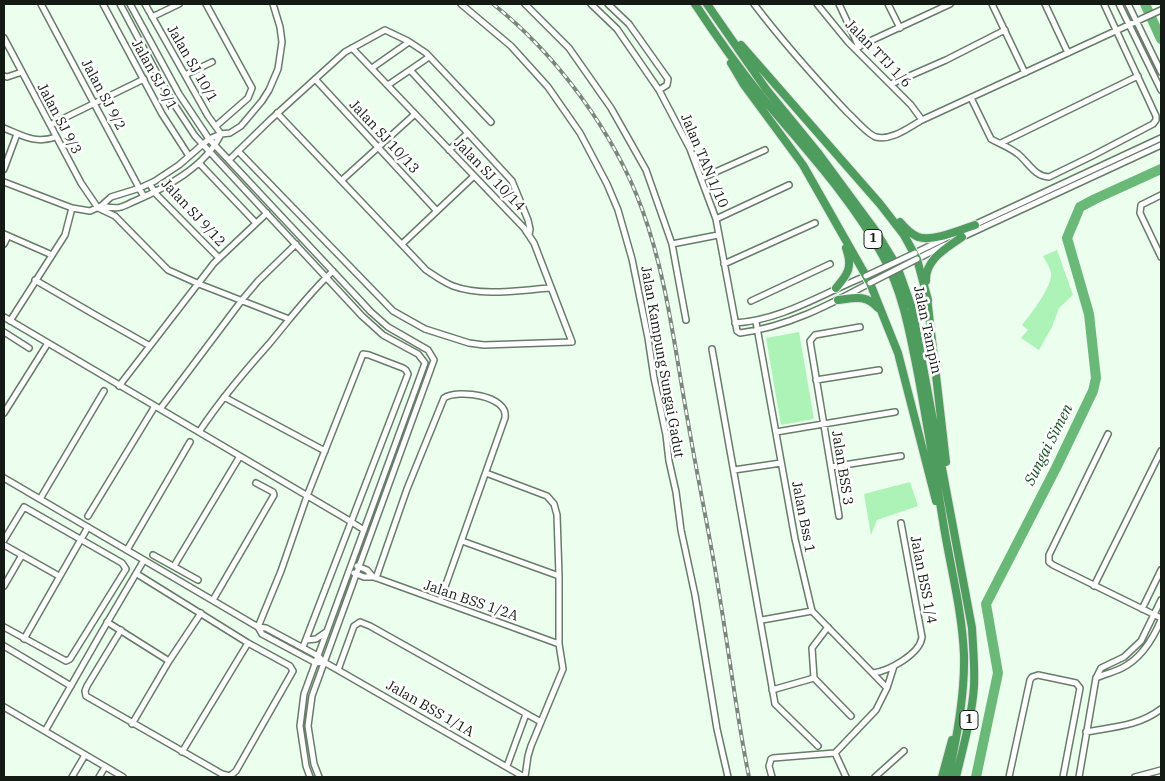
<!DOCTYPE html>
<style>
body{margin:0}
#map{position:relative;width:1165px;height:781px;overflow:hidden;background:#ecfeee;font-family:"IBM Plex Serif",serif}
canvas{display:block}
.frame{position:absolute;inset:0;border:5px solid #131b14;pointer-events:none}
</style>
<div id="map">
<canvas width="1165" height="781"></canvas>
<div class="frame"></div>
</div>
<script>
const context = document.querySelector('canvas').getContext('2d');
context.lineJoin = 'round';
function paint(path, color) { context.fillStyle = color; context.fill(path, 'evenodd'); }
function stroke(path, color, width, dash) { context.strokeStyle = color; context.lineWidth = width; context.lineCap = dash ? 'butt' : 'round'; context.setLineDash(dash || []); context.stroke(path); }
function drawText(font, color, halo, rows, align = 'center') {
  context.font = font + ' "IBM Plex Serif",serif'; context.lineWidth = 5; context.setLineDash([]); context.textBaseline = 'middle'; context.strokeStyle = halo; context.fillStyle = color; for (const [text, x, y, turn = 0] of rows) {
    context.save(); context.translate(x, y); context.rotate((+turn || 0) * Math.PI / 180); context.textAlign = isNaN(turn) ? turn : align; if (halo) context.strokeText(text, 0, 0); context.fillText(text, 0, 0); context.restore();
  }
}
paint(new Path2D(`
 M1057 250 1073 295 1059 308 1052 327 1039 350 1021 338 1028 330 1022 325C1030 315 1052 287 1051 274 1051 268 1045 261 1043 256Z
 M799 332 814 419 781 425 766 338Z
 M910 482 918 506 877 520 871 535 864 494Z`), '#adf3b7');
stroke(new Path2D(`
 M1145 4 1161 39
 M976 777 998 673 986 604 1056 468 1093 391 1096 378 1089 314 1067 238 1080 207 1095 199 1161 169`), '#6ab978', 10);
const minor = new Path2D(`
 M41 4 144 197
 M103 4 162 114 189 156
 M120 4 170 98 195 136 362 316 383 335 418 354 425 363 304 694 300 726 306 766 310 777
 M130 4 179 94 209 139 371 312 388 327 428 350 434 360 312 696 308 726 314 764 319 777
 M145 4 208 116 221 134
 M206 4 252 88 248 98 216 126
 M461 4 511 46 548 87 580 133 607 184 618 210 632 259 648 338 654 378 666 435 669 461 676 492 681 530 695 595 717 729 728 777
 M525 4 569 48 611 108 646 170 672 244 686 320
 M591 4 617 29 659 90 690 149 716 219 737 331 740 333C787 327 829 305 870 283
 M608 4 629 24 668 79 667 85 659 90
 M754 4C783 42 814 77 847 112 854 118 868 135 876 137 892 141 909 127 922 120L1161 10
 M817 4 848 42 911 105 922 120
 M839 4 859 47
 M888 4 900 28
 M992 4 1025 73
 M1045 4 1068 53
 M1119 4 1161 90
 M1128 4 1161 72
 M152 17 179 4
 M4 38 81 183 98 208 115 216 168 270 199 284 289 319
 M855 48 950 4
 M372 68 409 42
 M410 70 512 181 528 220 530 229 529 235
 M185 75 212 62
 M4 76 7 77 22 72
 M315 79 436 210
 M891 84 946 60 1005 30
 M388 85 429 57
 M971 98 991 139C1000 144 1009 147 1018 154 1029 163 1034 176 1049 177L1092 156 1153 124 1156 120V116L1104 4
 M277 113 426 270C435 276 443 282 453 286 483 297 520 290 551 288
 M50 125 144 79
 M4 128C23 136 35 144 56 137
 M1001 143 1138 76
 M449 150 468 133
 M238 151 393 311 425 329 469 343 484 345 572 342 534 243 524 228 352 48
 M229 160 270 120 345 52 385 30 408 41 426 53 491 122
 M199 163 256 223
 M4 169 17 134
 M702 178 765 150
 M342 180 415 114
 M4 182 72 208 90 211 101 206 111 197 140 188 155 181 179 165 209 139 221 134 230 133 241 126 262 101 269 90 278 69 282 42 280 27 273 4
 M150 184 155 193 219 258
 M1161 195 1141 205 1140 213 1161 257
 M101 206C107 207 115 209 121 207 125 206 130 203 135 201 167 187 205 167 221 134
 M716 219 789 185
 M974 225 1161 138
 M4 234 52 255
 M960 238 1161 145
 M4 244 8 236
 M402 244 474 176
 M672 244 718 235
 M915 253 950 236
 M917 259 945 245
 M724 264 815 223
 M35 280 97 316 150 346
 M751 301 830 264
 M4 317 350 521 364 530
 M10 321 65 235 72 208
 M756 322 795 539 812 611 887 688
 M735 323C783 320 823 293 866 276
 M4 332 29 348
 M712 349 775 704 818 746
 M816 380 879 370
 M119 386 214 263 267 213
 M224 397 325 451
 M160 409 242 300 258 281 296 244
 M4 413 48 343
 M199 432C220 400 244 372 269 344 290 319 309 293 333 271
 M776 432 895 412
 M1108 434 1049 555V562L1053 565 1161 618
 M831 467 901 456
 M734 470 781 463
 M486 473 547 496 554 504 557 515 559 576V644L563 669 531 746 528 756 525 777
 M4 478 258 627 266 628 318 656 324 662 524 777
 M40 499 104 391
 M88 516 155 406
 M839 516 810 341 815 335 860 327
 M4 540 24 507 122 563 126 569 70 659 66 661 4 627
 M462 541 559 576
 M4 545 59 576
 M127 550 190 442
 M153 555 198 580
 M174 566 240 456
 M354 573 364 577H373L367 570 357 566
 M374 577 559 644
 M376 578 407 489 444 398C457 389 509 395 505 418L440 601
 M4 586 22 555
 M1094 586 1161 451
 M213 600 274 495 273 492 256 483
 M1142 609 1161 570
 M762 620 812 611
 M107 622 169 661
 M258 627 281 571 307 496 363 354 369 355 403 368 406 370 408 374 303 647
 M258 627 262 634 316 663 324 662
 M828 627 812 648 814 678 851 716
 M121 630 87 686 85 691 86 696 222 774 230 776 236 771 293 671 290 666 248 643 137 574
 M24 639 88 527
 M306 640 316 639 326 632
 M4 646 71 686
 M338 670 354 626 360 622 370 626 541 722
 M873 673C889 671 920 654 922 637L901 523
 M1096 678C1105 674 1114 672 1122 668 1142 658 1153 639 1161 620
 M772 690 814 678
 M4 707 123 777
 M132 724 169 661 201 613
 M45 731 104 628 144 560
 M1086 732C1113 727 1139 726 1161 709
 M182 752 248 643
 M835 753 846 777
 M507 766 526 714
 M72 777 85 755
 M99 777 105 767
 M772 777 769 766 771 759 773 758 835 753 876 710 887 688 894 666
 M875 777 904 751
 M1009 777 1030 680 1032 677 1038 675 1076 683 1080 688 1063 777
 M1079 777 1096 678 1101 668 1124 657 1141 641 1161 600
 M1135 777 1161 770`);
const highway = new Path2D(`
 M695 4C716 36 738 67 762 97 804 148 851 197 883 256 903 292 910 334 918 374 927 423 935 472 943 521 950 566 962 609 964 655 965 696 957 738 948 777
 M707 4 766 89 819 154 875 230 897 266 912 308 972 628C973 648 975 667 974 686 972 717 963 747 956 777
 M741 45 880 204 904 235 917 259 928 300
 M731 63 744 85 803 165 870 283 898 353 936 501
 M900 222C905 228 911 234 918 237 933 242 960 230 975 225
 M926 281C925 259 947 248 962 237
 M836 288C848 274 853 267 846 248
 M927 297 946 462
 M838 300C854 298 866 294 878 308
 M942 777 952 740`);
stroke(minor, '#687c6a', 8);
stroke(highway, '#e3e4e3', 10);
stroke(minor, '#fff', 5);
stroke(highway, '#4f9d5e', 8);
const rail = new Path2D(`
 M493 4C556 54 614 132 642 209 667 277 675 351 688 422 698 481 711 540 720 599 730 659 737 718 749 777`);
stroke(rail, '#7a877c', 4);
stroke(rail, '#fff', 2, [5.5]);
const minorBridge = new Path2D(`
 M866 276 915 253
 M870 283 917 259`);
stroke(minorBridge, '#687c6a', 8, []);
stroke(minorBridge, '#fff', 5);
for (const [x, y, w] of [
 [873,239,18],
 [969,720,18]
]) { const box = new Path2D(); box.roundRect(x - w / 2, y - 9.5, w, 19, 4); context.fillStyle = '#fff'; context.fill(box); stroke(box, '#131b14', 1); }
drawText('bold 12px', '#131b14', null, [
 ["1",873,239],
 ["1",969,720]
]);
drawText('14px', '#131b14', '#fff', [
 ["Jalan TTJ 1/6",878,54,46],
 ["Jalan SJ 10/1",192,64,60],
 ["Jalan SJ 9/1",154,75,61],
 ["Jalan SJ 9/2",103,95,62],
 ["Jalan SJ 9/3",59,119,62],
 ["Jalan SJ 10/13",384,137,47],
 ["Jalan TAN 1/10",704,161,67],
 ["Jalan SJ 10/14",489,175,46],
 ["Jalan SJ 9/12",193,213,47],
 ["Jalan Tampin",927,330,78],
 ["Jalan Kampung Sungai Gadut",662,362,80],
 ["Jalan BSS 3",842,468,81],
 ["Jalan Bss 1",803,517,79],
 ["Jalan BSS 1/4",923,580,79],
 ["Jalan BSS 1/2A",471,601,19],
 ["Jalan BSS 1/1A",430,709,30]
]);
drawText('italic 15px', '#154e24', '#fff', [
 ["Sungai Simen",1049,445,-63]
]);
</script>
